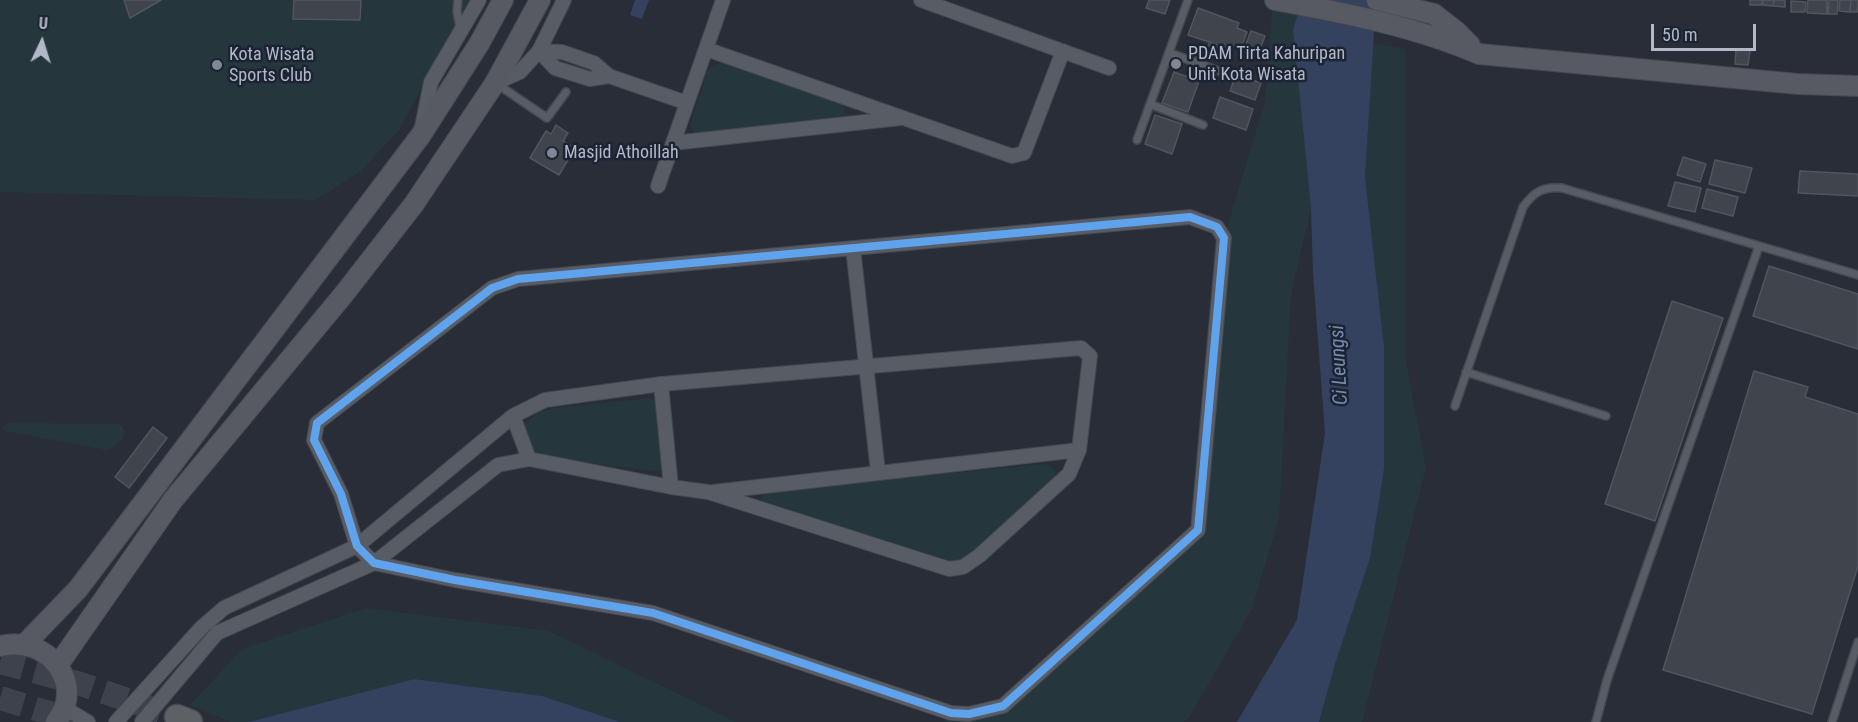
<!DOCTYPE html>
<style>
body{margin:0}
#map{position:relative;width:1858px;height:722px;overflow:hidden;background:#282d37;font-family:"Roboto Condensed",sans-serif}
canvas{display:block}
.north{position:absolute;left:12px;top:12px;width:60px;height:60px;-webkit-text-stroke:4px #1c2332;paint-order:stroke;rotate:4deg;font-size:16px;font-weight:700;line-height:24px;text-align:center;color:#b2b8c8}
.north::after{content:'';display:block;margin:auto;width:21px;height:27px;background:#b2b8c8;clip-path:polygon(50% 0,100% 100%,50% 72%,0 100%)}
.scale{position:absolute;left:1651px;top:24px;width:105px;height:27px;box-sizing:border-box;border:3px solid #b2b8c8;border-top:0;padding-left:8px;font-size:18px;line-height:21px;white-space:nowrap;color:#b2b8c8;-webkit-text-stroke:4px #1c2332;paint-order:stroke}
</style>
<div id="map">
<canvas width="1858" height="722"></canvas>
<div class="north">U</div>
<div class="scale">50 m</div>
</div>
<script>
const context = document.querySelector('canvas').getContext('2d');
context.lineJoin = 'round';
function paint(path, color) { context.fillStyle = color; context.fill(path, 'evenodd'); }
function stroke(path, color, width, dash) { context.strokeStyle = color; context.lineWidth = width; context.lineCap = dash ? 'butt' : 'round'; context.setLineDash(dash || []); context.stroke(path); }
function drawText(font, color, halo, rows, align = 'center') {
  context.font = font + ' "Roboto Condensed",sans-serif'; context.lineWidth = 5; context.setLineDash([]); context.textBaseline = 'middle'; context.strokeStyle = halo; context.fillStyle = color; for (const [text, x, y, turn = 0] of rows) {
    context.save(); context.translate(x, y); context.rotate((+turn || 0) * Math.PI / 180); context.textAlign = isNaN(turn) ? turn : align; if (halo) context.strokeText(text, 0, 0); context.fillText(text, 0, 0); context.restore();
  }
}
paint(new Path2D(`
 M0 0H470L399 130 361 171 316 200 0 192Z
 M1273 0H1302L1293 30 1311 208 1291 294 1279 518 1252 609 1188 719 1183 722H943L951 713 1003 706 1198 529 1224 238 1265 101Z
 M1373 43 1405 49V356L1426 468 1362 722H1319L1384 469V347L1365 177Z
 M722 63 841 104 845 108 844 114 840 118 697 134 693 131 690 125 708 70 713 65Z
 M650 398 658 402 664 470 653 471 520 454 513 432 539 412 556 408Z
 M6 423 118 424 122 426 125 432C123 440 115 448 107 450L5 431 3 428Z
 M1047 464 1055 469V479L964 562 954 564 761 505C761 496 765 492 773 490Z
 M366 608 549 631 736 722H620L542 696 414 679 249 722H231L190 705 242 649Z`), '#25373d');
paint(new Path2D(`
 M635 0H649L642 19 630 15Z
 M1302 0H1376L1365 177 1384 347V469L1370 558 1335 664 1319 722H1237L1297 620 1325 433 1313 273 1311 208 1293 30Z
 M414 679 542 696 620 722H249Z`), '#344260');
const building = new Path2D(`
 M124 0H161L130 18Z
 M294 0H361L360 20 293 19Z
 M1149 0H1170L1165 14 1146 8Z
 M1750 0H1763L1762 5H1750Z
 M1763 0H1774L1773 6 1762 5Z
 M1774 0H1785V7L1773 6Z
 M1808 0H1827V14L1807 13Z
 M1829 0H1838L1837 14H1828Z
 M1840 0H1851L1850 12 1839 11Z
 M1851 0H1858V12H1850Z
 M1791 1 1806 2 1805 12H1791Z
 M1198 8 1239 23 1237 28 1247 32 1241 48 1231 45 1230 49 1188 35Z
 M1251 31 1265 36 1257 57 1243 52Z
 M1209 44 1224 49 1221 57 1206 52Z
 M1191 47 1205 52 1202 62 1187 57Z
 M1736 50H1750L1748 65 1735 64Z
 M1174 72 1199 81 1188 112 1162 103Z
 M1236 74 1261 83 1255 100 1230 91Z
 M1220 97 1253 109 1246 130 1213 118Z
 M1155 115 1182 124 1172 154 1145 144Z
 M556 125 568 133 563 141 575 148 559 175 530 158 546 131 551 134Z
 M1683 157 1706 164 1700 182 1677 175Z
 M1715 160 1752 168 1745 193 1709 184Z
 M1800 171 1858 174V196L1798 193Z
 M1675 182 1701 188 1695 212 1668 206Z
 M1707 189 1738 197 1733 216 1702 208Z
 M1769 266 1858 294V349L1753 316Z
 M1672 301 1723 318 1655 521 1605 504Z
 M1754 371 1808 387 1805 397 1858 414V566L1812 714 1663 670Z
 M153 427 167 438 129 488 115 477Z`);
paint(building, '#40444c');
stroke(building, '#50555f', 1.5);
stroke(new Path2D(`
 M0 662 81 684 177 717
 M0 698 79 722`), '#3d424d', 24, [24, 12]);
const lane = new Path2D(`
 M458 0 457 11 460 28
 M1170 53 1227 74
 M497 84 547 118 566 92
 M1150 104 1203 125
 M1137 140 1188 0
 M1466 372 1606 416
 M1455 406 1523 207C1534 192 1543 186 1562 188L1858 275
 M1596 722 1607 680 1759 246
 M1832 722 1858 642`);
const street = new Path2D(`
 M921 0 1109 68
 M706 49 1012 156 1024 153 1063 51
 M539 51 562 52 594 63 609 76 687 103
 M539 51 555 68 590 79 609 76
 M495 83 520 72 539 51 564 0
 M422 127 431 82 479 0
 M673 143 901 118
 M658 186 723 0
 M1190 217 1217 227 1224 238 1198 530 1003 706 969 714 951 713 653 613 455 580 374 563 357 546 341 494 314 440 317 423 492 288 518 279Z
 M853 248 878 472
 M661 384 671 487
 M513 416 529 459
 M713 492 1079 450
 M66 709 88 722
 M116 722 201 628 224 608 357 546 513 416 545 400 661 384 1081 348 1090 356 1079 450 1069 474 979 556 963 567 949 569 708 492 671 487 529 459 498 465 374 563 217 633 142 722`);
const secondary = new Path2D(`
 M1275 0C1344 13 1414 26 1479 54L1798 84 1858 86
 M1377 0 1434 14 1457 32 1470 45
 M25 644 78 589 421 135 479 44 503 0
 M0 646C47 634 87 684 56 722
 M58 665 173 500 344 294 414 204 495 83 540 0`);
const highway = new Path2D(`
 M177 717 190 722`);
stroke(lane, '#444850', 10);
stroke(street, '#444850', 16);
stroke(secondary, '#444850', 22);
stroke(highway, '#454953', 27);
stroke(lane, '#585c65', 7);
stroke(street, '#585c65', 14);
stroke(secondary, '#575a63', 20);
stroke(highway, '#5d6064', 24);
stroke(new Path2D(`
 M1190 217 1217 227 1224 238 1198 530 1003 706 969 714 951 713 653 613 455 580 374 563 357 546 341 494 314 440 317 423 492 288 518 279Z`), '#60a3ed', 8);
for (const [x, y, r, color] of [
 [1176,64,6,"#828795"],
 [217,65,6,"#828795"],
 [552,153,6,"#828795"]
]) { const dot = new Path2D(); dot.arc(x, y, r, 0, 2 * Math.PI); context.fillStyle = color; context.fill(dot); stroke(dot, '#1c2332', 2); }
drawText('18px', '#b2b8c8', '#1c2332', [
 ["PDAM Tirta Kahuripan",1188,54],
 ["Unit Kota Wisata",1188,75],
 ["Kota Wisata",229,55],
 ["Sports Club",229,76],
 ["Masjid Athoillah",564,153]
], 'left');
drawText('italic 20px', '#798bb1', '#1c2332', [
 ["Ci Leungsi",1340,365,-93]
]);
</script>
